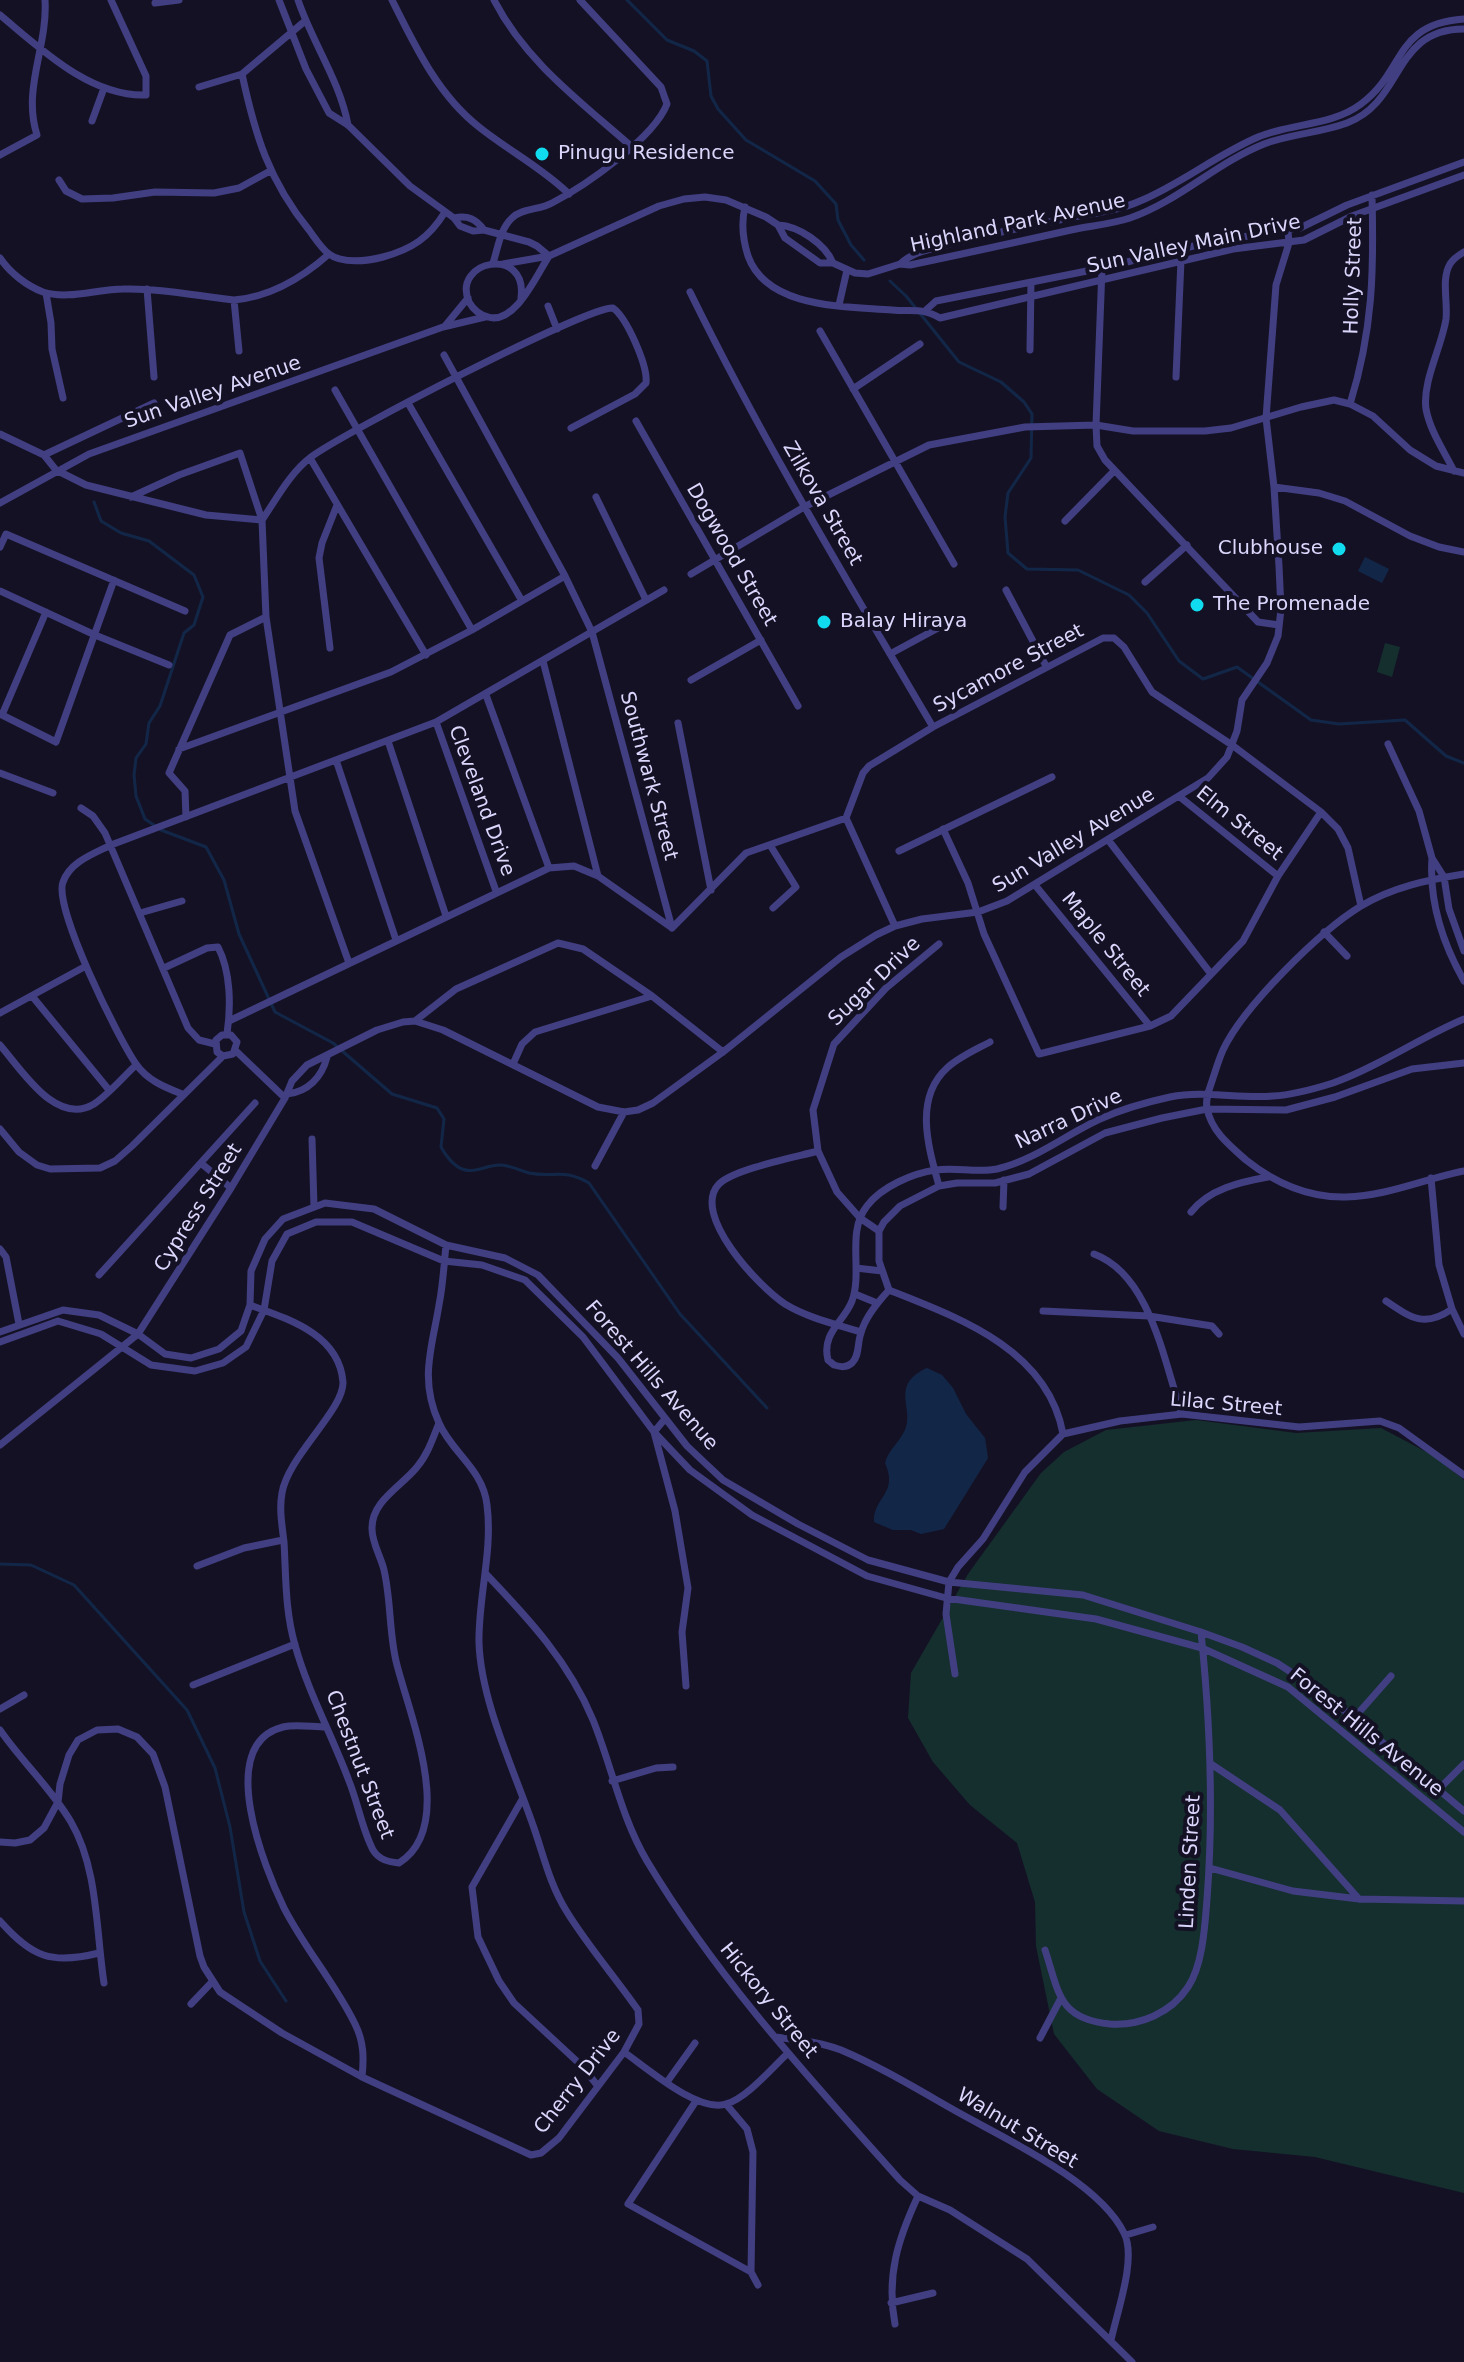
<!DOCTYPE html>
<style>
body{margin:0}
canvas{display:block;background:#141125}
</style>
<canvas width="1464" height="2362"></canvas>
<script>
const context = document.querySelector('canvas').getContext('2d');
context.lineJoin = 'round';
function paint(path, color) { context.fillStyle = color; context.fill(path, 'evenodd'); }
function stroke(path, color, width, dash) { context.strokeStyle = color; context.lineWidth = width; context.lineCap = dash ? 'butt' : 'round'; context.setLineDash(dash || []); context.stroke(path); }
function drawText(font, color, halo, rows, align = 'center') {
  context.font = font + ' "DejaVu Sans",sans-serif'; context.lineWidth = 8; context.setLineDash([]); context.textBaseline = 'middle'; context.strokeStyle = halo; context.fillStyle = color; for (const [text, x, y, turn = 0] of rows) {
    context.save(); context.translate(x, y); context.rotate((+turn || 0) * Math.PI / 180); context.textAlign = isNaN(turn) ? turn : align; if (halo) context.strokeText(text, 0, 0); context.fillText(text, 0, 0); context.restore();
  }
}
paint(new Path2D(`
 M1385 643 1400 647 1392 677 1377 672Z
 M1196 1420 1296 1433 1381 1428 1436 1457 1464 1480V2193L1315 2157 1233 2149 1159 2131 1097 2089 1054 2034 1036 1946 1035 1902 1017 1843 970 1805 933 1762 908 1718 911 1673 968 1574 1041 1473 1064 1452 1106 1430Z`), '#142f2d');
paint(new Path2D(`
 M1365 557 1389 569 1382 583 1358 571Z
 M927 1368 942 1375 953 1388 966 1414 985 1438 988 1458 944 1529 921 1534 911 1530H893L874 1522C873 1497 899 1494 885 1463 889 1449 899 1443 905 1430 915 1409 889 1385 927 1368Z`), '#122748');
stroke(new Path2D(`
 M627 0 667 40 694 51 707 61 711 96 718 109 746 140 815 181 836 204 838 220 851 245 864 260
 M890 281 906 296 959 362 1001 382 1024 402 1032 414 1031 458 1008 493 1005 517 1008 553 1027 569 1078 570 1129 595 1147 613 1179 661 1203 679 1237 667 1311 720 1339 724 1405 720 1446 756 1464 763
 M94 502 101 521 121 533 149 541 194 575 203 597 194 625 184 633 160 706 149 723 146 744 136 758 134 775 136 796 145 819 161 830 206 847 224 880 239 934 275 1012 333 1043 392 1094 437 1108 444 1119 441 1147C445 1155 454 1166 462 1169 474 1174 487 1165 499 1165 510 1165 519 1170 529 1173 554 1178 563 1168 589 1183L680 1314 767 1408
 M0 1564 31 1565 74 1585 187 1710 215 1768 230 1827 244 1912 260 1961 286 2001`), '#122748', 3);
stroke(new Path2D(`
 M279 0 306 69 329 113 348 125 410 186 454 218 460 226 473 231 484 230 529 242 537 246 549 256
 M298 0C312 42 340 81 348 125
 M392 0C415 46 438 95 479 127 509 151 541 167 569 194
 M494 0C525 61 581 102 632 147
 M155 3 179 0
 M0 15C41 49 90 97 146 95V76L111 0
 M242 74C255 135 269 181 309 230 315 238 321 248 329 254 342 264 368 261 383 257 412 249 429 238 445 212
 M199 87 242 74 305 21
 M92 121 104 88
 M0 155 37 135C22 89 48 46 45 0
 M59 180 66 191 82 199 113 198 155 192 214 193 239 188 270 171
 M745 207C741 223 743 240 748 256 767 309 845 306 892 310 912 312 921 307 940 318L1233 249 1304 240 1352 216 1464 175
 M454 218C468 215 476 219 484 230
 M778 225C799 226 825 244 833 263
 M0 258C10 273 27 286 43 292 68 300 97 289 123 289 160 288 197 296 234 300 270 297 302 278 329 254
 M493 263C498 248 500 229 512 218 522 208 540 210 552 203 585 186 654 138 667 104L661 87 580 0
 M503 264 549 256 659 206 684 199 705 197 726 200 766 217 778 225 785 238 820 263H833L855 273 868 274 900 264 910 265C963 254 1017 242 1071 230 1090 226 1112 224 1130 218 1179 201 1216 163 1264 144 1290 134 1320 133 1347 123 1405 101 1392 29 1464 29
 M900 264C914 251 932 249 950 244 989 234 1029 226 1069 218 1093 213 1118 211 1140 201 1181 184 1216 155 1258 137 1291 123 1332 126 1361 104 1406 71 1393 24 1464 19
 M1102 268 1096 425 1097 446 1105 460 1258 622 1279 625
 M147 289 154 377
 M690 292C763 441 849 584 933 727
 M46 293 51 323 52 349 63 398
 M521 298C528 245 451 260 469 302 473 309 480 315 488 317 515 325 536 276 549 256
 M234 300 239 351
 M839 305 847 270
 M548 306 557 329
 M926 310 936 301 1102 268 1210 242 1300 228 1347 205 1464 162
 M445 326 468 298
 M820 331 954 564
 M1030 350 1031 282
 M444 355 565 576 592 632 672 928
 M1176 377 1181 260
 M853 389 920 344
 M335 390 472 630
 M408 403 522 601
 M1350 404C1373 330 1374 271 1372 195
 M636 421 798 706
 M0 434 44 455 56 470 86 485 206 515 262 520
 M44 455 154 403
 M310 458 426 655
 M1454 471C1444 451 1430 431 1426 409 1422 382 1442 346 1446 319 1448 302 1441 279 1450 264 1453 259 1459 255 1464 252
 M1274 487 1319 493 1345 501 1410 536 1439 547 1464 552
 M131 497 179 475 240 453 262 520 266 617 295 811 349 963
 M596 497 646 600
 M0 503 89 454 443 327 485 317
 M262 520C277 498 290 473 311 457 341 434 588 306 613 308 627 318 648 366 646 383L635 394 571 428
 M1065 521 1113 472
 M0 547 6 534 185 611
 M691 574 804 507 929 445 1025 427 1096 425 1133 431H1205L1231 428 1301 407 1334 400 1350 404 1373 416 1410 450 1436 466 1464 473
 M1145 582 1187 545
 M1006 590 1046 666
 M0 591 95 635 169 665
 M330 648 319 558 322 543 337 505
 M890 654 940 627
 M543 661 598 876
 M691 680 761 640
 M486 695 549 868
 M0 714 56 742 114 580
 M2 715 46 612
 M436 722 496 891
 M678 723 711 890
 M388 741 446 916
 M1388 744 1419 811 1432 858 1444 877 1449 909 1464 951
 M179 749 391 672 472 630 565 576
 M336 760 396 940
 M0 773 53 793
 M1180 797 1278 876
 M81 808 93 816 105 833 188 1028 199 1040 215 1044
 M186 817 185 791 169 773 230 635 266 617
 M943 829 968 883 984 934 1039 1054 1150 1026 1171 1016 1243 941 1278 876 1321 812
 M1109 841 1211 974
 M770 845 796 887 773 908
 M899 851 1052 777
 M1432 858C1429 902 1443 944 1464 981
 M1464 874C1427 880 1393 887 1361 906 1320 931 1243 1007 1223 1050 1219 1059 1216 1069 1213 1078 1210 1088 1205 1098 1207 1108 1211 1131 1230 1146 1246 1160 1275 1183 1309 1198 1346 1197 1387 1196 1424 1179 1464 1171
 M1035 885 1150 1026
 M140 913 182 901
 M895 926 846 818 863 773 869 766 933 727 1103 638H1114L1124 647 1152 692 1232 745 1321 812 1338 829 1348 848 1361 906
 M672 928 746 853 846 818
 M1324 932 1347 956
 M164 968 207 948 218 947C231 972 231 1007 227 1034
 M32 996 109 1090
 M0 1013 86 966
 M229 1021 549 868 574 866 598 876 672 928
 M415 1021 456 989 558 943 583 949 652 996 723 1052
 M0 1045C21 1069 56 1127 94 1104 109 1094 123 1077 136 1065
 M236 1051 285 1098
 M513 1064 522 1044 535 1032 652 996
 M182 1094C164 1087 147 1080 136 1064 118 1038 53 907 63 882 70 862 93 854 111 845L436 722 664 590
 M287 1094C308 1092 322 1077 327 1057
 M0 1129 19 1152 37 1165 50 1169 100 1168 115 1161 132 1146 223 1056 233 1054 237 1042 231 1035H222L216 1040 217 1052 223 1056
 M312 1139 314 1207
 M818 1151C796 1157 734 1169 719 1184 690 1214 759 1287 785 1304 808 1318 835 1324 861 1332
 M202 1164 231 1188
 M595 1166 624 1112
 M1431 1178 1439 1265 1452 1309 1464 1334
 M939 1186C929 1149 913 1099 947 1068 959 1057 975 1050 990 1042
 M1003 1207 1004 1180
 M1191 1212C1209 1189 1240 1182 1268 1177
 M879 1231 860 1218 837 1192 818 1151 813 1110 834 1044 886 988 939 944
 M0 1249 6 1257 19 1324
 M1094 1254C1151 1275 1164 1363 1182 1414
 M856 1268 882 1271
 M99 1275 255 1103
 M889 1290C878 1302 865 1317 861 1333 857 1343 860 1355 852 1363 846 1368 841 1367 834 1365L828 1360C821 1333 844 1322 852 1301 863 1271 846 1232 867 1206 881 1187 913 1173 936 1170 956 1167 977 1173 997 1169 1035 1160 1065 1135 1100 1119 1122 1109 1147 1102 1170 1097 1205 1090 1238 1099 1273 1096 1293 1095 1314 1089 1333 1083 1378 1067 1419 1038 1464 1019
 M889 1290 879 1261V1231L884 1222 900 1206 939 1186 957 1183H995L1029 1174 1105 1133 1162 1118 1207 1109 1286 1110 1335 1097 1412 1069 1464 1063
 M889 1290C960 1318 1048 1350 1063 1434
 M855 1294 877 1303
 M1386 1301C1411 1318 1425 1328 1452 1309
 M250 1305C288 1319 339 1334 343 1382 344 1410 288 1456 282 1493 279 1509 282 1525 284 1542 286 1576 285 1611 295 1645 308 1692 332 1735 349 1781 358 1803 362 1829 373 1850 379 1860 389 1862 399 1863 458 1826 408 1712 396 1661 389 1631 391 1600 384 1570 381 1557 372 1543 372 1529 371 1501 402 1486 417 1467 428 1454 433 1438 439 1423
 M1043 1311 1149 1316 1212 1326 1219 1334
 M0 1332 63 1310 99 1315 138 1334 165 1354 191 1358 219 1349 241 1331 250 1305 251 1271 265 1239 283 1219 325 1203 374 1209 446 1245 505 1258 538 1275 618 1358 687 1446 723 1480 798 1524 868 1560 949 1582 1083 1595 1201 1632 1242 1647 1277 1663 1326 1695 1464 1811
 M0 1342 58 1321 101 1334 151 1365 195 1371 223 1363 246 1347 264 1310 272 1261 287 1234 316 1222H352L444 1261 482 1265 525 1280 583 1337 654 1432 690 1470 752 1515 867 1576 946 1598 1096 1619 1202 1648 1288 1687 1464 1832
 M664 1420 654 1432 675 1511 688 1588 682 1632 686 1686
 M0 1445 138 1334 231 1188 285 1098 292 1081 307 1065 377 1030 403 1022 415 1021 443 1030 598 1107 624 1112 638 1110 653 1103 723 1052 841 957 876 935 895 926 922 919 978 912 1007 901 1208 778 1227 757 1237 731 1242 700 1267 663 1278 636 1281 609 1279 566 1274 487 1266 418 1276 285 1289 243 1288 231
 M197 1566 244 1548 283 1540
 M486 1574C529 1619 569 1662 593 1720 612 1767 621 1817 647 1861 717 1978 810 2079 900 2180L918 2196 950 2210 1027 2259 1132 2362
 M955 1674 946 1614 949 1582 958 1567 983 1539 1025 1472 1063 1434 1120 1421 1182 1414 1299 1427 1380 1421 1399 1428 1464 1475
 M193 1685 295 1644
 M0 1709 24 1695
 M1354 1718 1391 1676
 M326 1727C312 1727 296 1724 283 1727 214 1744 265 1869 284 1908 305 1949 335 1983 355 2024 364 2042 364 2058 362 2077
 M0 1730C22 1762 51 1788 71 1822 98 1868 96 1931 104 1983
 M1211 1764 1280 1810 1359 1899
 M612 1781 656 1768 673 1767
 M1439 1789 1464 1764
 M523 1798 472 1887 478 1937 499 1981 514 2003 582 2066 597 2085
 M0 1842 15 1843 30 1840 44 1828 58 1802 60 1784 69 1755 78 1740 97 1730 118 1729 137 1737 153 1754 165 1787 200 1956 204 1967 220 1992 282 2033 362 2077 531 2155 541 2153 559 2138 624 2052 639 2024 638 2010C615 1977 588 1946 567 1912 550 1885 544 1857 534 1828 515 1772 481 1702 479 1643 478 1598 493 1551 487 1505 483 1469 452 1453 439 1423 419 1379 432 1348 439 1305 443 1285 444 1265 446 1245
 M1210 1868 1293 1891 1359 1899 1464 1901
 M0 1921C32 1957 51 1965 99 1953
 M1045 1950C1059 1992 1058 2019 1110 2024 1140 2026 1171 2013 1188 1987 1203 1965 1205 1924 1207 1899 1214 1809 1210 1720 1201 1632
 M191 2004 212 1982
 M775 2037C797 2040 820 2042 841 2050 879 2066 917 2089 954 2110 1003 2138 1099 2181 1124 2233 1137 2258 1117 2312 1111 2340
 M1040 2038 1061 1998
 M624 2052C647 2068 698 2113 726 2104 746 2099 773 2067 788 2053
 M667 2082 695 2043
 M696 2101 628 2204 751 2272
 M726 2104 747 2129 753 2152 751 2272 758 2285
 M1126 2235 1153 2227
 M891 2303 933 2293
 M895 2324C886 2276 898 2239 918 2196`), '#413f81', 7);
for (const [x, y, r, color] of [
 [542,154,8,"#10dbef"],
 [1339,549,8,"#10dbef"],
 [1197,605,8,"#10dbef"],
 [824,622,8,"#10dbef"]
]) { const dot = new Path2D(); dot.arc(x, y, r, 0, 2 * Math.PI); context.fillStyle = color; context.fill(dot); stroke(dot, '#141125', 3); }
drawText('20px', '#dbd7fc', '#141125', [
 ["Pinugu Residence",558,154],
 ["Clubhouse",1323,549,"right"],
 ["The Promenade",1213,605],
 ["Balay Hiraya",840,622]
], 'left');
drawText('20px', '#dbd7fc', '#141125', [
 ["Highland Park Avenue",1018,224,-12],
 ["Sun Valley Main Drive",1194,245,-12],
 ["Holly Street",1354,276,-88],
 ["Sun Valley Avenue",213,393,-19],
 ["Zilkova Street",822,504,60],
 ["Dogwood Street",731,555,60],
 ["Sycamore Street",1009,669,-28],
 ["Southwark Street",648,776,75],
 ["Cleveland Drive",481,801,70],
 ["Elm Street",1239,824,39],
 ["Sun Valley Avenue",1074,841,-31],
 ["Maple Street",1105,945,51],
 ["Sugar Drive",875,982,-44],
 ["Narra Drive",1069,1120,-25],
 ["Cypress Street",199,1208,-58],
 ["Forest Hills Avenue",651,1376,49],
 ["Lilac Street",1226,1405,5],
 ["Forest Hills Avenue",1366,1733,39],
 ["Chestnut Street",359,1765,69],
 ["Linden Street",1191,1862,-87],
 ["Hickory Street",768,2001,51],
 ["Cherry Drive",578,2082,-52],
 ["Walnut Street",1017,2129,31]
]);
</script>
